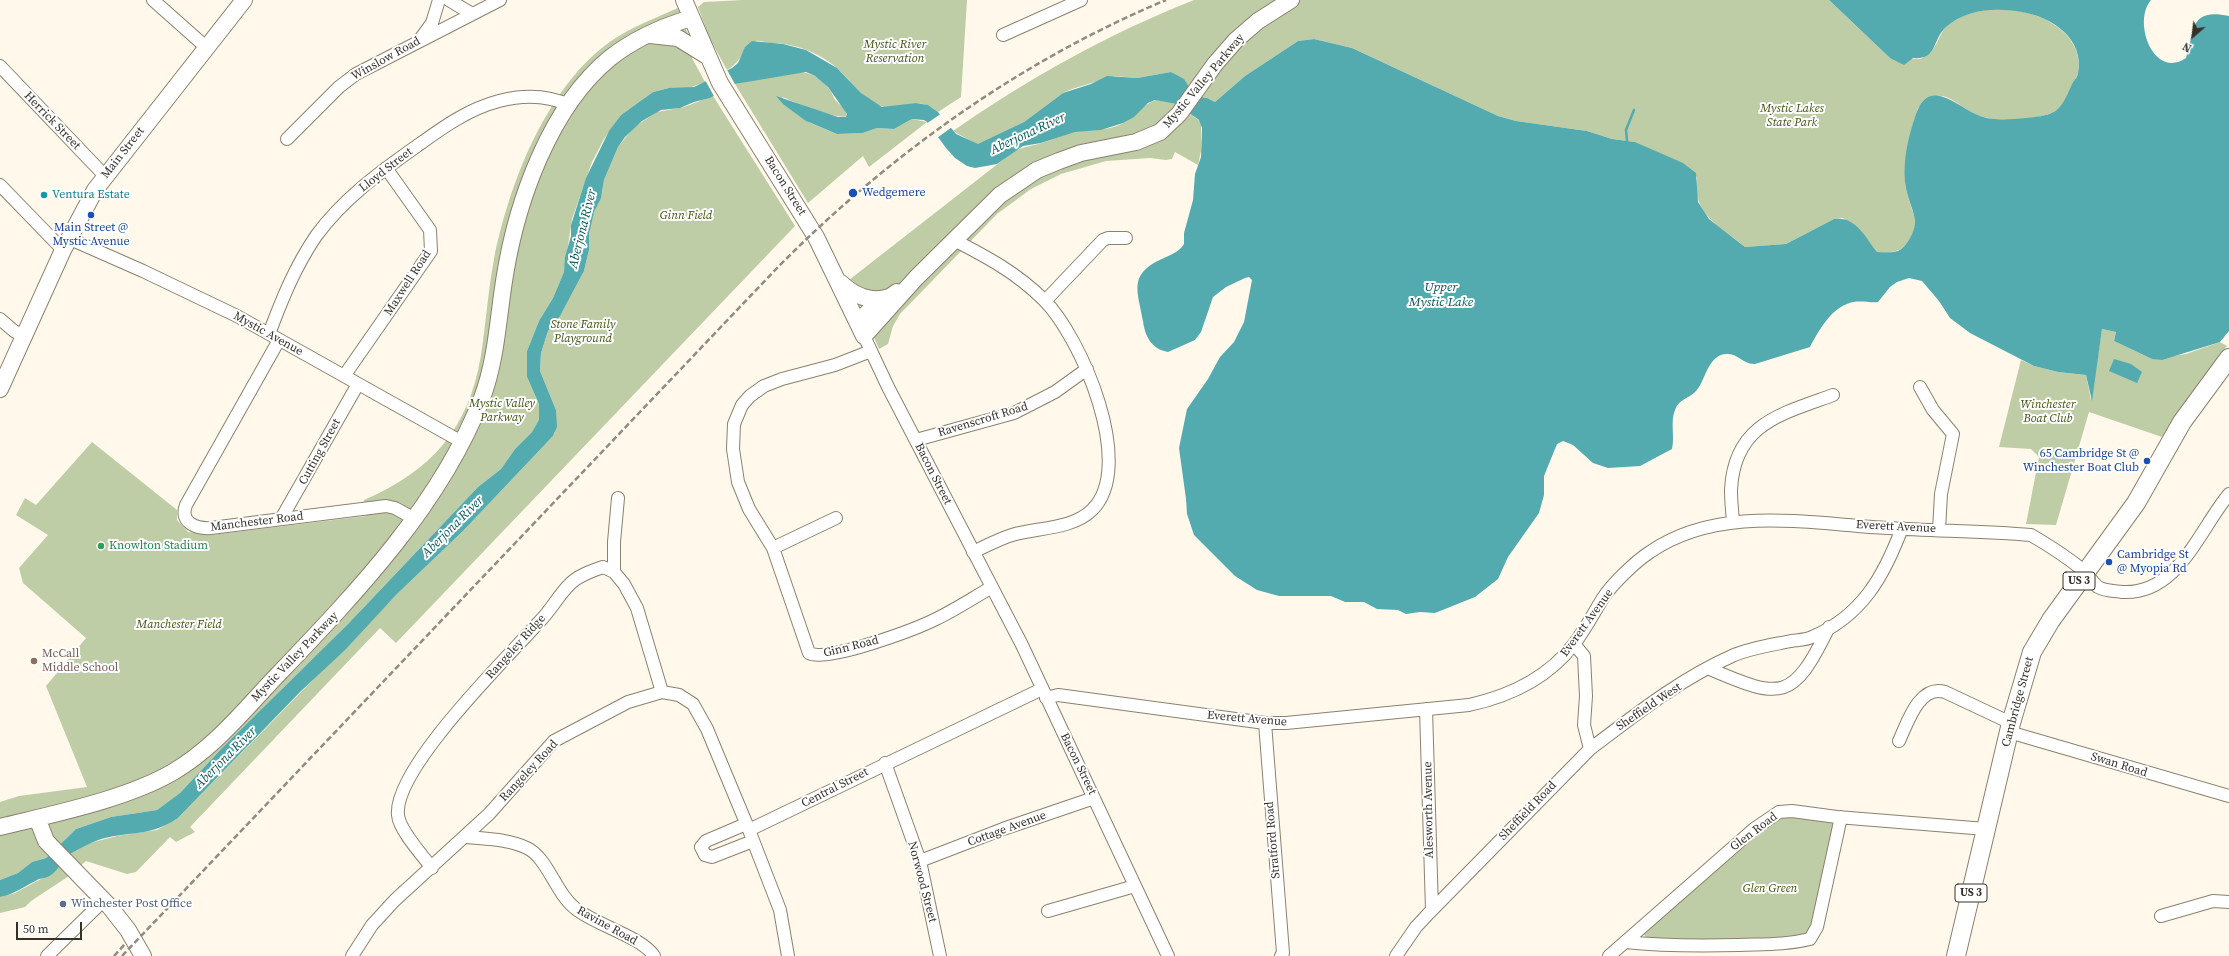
<!DOCTYPE html>
<style>
body{margin:0}
#map{position:relative;width:2229px;height:956px;overflow:hidden;background:#fff8eb;font-family:"Source Serif 4",serif}
canvas{display:block}
.north{position:absolute;left:2173px;top:16px;width:40px;height:40px;-webkit-text-stroke:3px #fff;paint-order:stroke;rotate:208deg;font-size:11px;font-weight:700;line-height:16px;text-align:center;color:#353028}
.north::after{content:'';display:block;margin:auto;width:14px;height:18px;background:#353028;clip-path:polygon(50% 0,100% 100%,50% 72%,0 100%)}
.scale{position:absolute;left:16px;top:922px;width:66px;height:18px;box-sizing:border-box;border:2px solid #353028;border-top:0;padding-left:5px;font-size:12px;line-height:14px;white-space:nowrap;color:#353028;-webkit-text-stroke:3px #fff;paint-order:stroke}
</style>
<div id="map">
<canvas width="2229" height="956"></canvas>
<div class="north">N</div>
<div class="scale">50 m</div>
</div>
<script>
const context = document.querySelector('canvas').getContext('2d');
context.lineJoin = 'round';
function paint(path, color) { context.fillStyle = color; context.fill(path, 'evenodd'); }
function stroke(path, color, width, dash) { context.strokeStyle = color; context.lineWidth = width; context.lineCap = dash ? 'butt' : 'round'; context.setLineDash(dash || []); context.stroke(path); }
function drawText(font, color, halo, rows, align = 'center') {
  context.font = font + ' "Source Serif 4",serif'; context.lineWidth = 4; context.setLineDash([]); context.textBaseline = 'middle'; context.strokeStyle = halo; context.fillStyle = color; for (const [text, x, y, turn = 0] of rows) {
    context.save(); context.translate(x, y); context.rotate((+turn || 0) * Math.PI / 180); context.textAlign = isNaN(turn) ? turn : align; if (halo) context.strokeText(text, 0, 0); context.fillText(text, 0, 0); context.restore();
  }
}
paint(new Path2D(`
 M743 0H967L961 97 938 112C913 92 901 114 881 106 865 101 855 86 844 75 826 55 797 43 770 43 766 43 760 40 756 41 742 45 744 61 727 70L710 39 698 7 704 2Z
 M1194 0H1829L1890 58 1921 59C1925 55 1930 53 1933 49 1938 43 1940 34 1945 28 1969 5 2013 5 2042 18 2065 28 2083 48 2078 74 2077 78 2073 82 2071 87 2067 99 2062 110 2049 114 2031 120 2003 122 1983 117 1956 110 1945 79 1918 108 1910 133 1905 155 1905 181 1905 194 1912 206 1915 219 1917 229 1908 246 1899 250 1893 253 1884 252 1877 252L1866 238 1843 218 1834 219 1786 244 1745 247C1721 226 1691 215 1697 177L1666 157 1635 142 1612 139 1587 131 1516 121 1498 116 1352 48 1314 39 1298 41 1245 76 1215 102 1207 98 1204 99 1171 72 1137 78 1114 76 1072 89 1063 93 1024 122 978 145 953 131C1029 78 1108 34 1194 0Z
 M678 8 696 55 692 58 705 82 689 88H669L653 92 621 115 604 139 592 162 572 219 564 272 553 298 539 321 527 351V377L539 404V421L532 432 515 449 501 469 478 487 348 624 223 747 180 793 157 810 111 817 76 829 46 858 32 862 18 873 0 880V802L19 796 87 787 46 686 86 638 23 583 19 568 48 535 16 515 25 498 36 505 92 442 177 510V520L188 532 211 535 366 516 364 500C431 471 469 429 481 355 486 323 488 291 494 259 509 184 546 87 611 41 632 27 655 18 678 8Z
 M795 72C809 71 822 78 830 90 833 94 833 98 836 101 841 106 846 108 847 116 840 121 792 101 782 97L784 105 810 123 837 134 863 133 877 128 894 129 912 119 927 122 869 167 863 156 808 203 735 84Z
 M713 96 795 226 396 643 380 628 190 827 195 832 176 842 170 837 136 872 127 874 86 861 66 878 31 901 25 907 0 913V897L15 893 41 879 48 876 72 853 90 843 117 836 157 830 178 818 396 595 463 531 553 436 555 432 556 410 540 371 541 353 548 331 562 312 584 271 589 250V234L592 217 602 193 604 180 618 147 634 127 657 112 684 107Z
 M1156 100 1176 104 1201 122V151L1198 165 1175 152 1172 159 1166 160 1150 158 1106 161 1061 174 1031 189 997 214 900 314 893 326 888 344 879 349 849 280 1013 152C1024 146 1034 146 1045 142 1055 139 1064 134 1074 132 1089 130 1103 131 1117 126 1133 120 1141 105 1156 100Z
 M2102 329 2116 332 2114 341 2152 359 2186 354 2220 342 2227 346 2162 437 2089 412 2056 525 2026 524 2039 457 2031 449 1999 447 2021 360 2034 366 2058 372 2086 375 2091 400Z
 M1794 817 1834 822 1810 933 1796 939 1648 941 1643 933 1777 819Z`), '#becda5');
paint(new Path2D(`
 M1829 0H2151C2132 22 2154 80 2186 58 2195 30 2189 8 2229 16V331L2220 342 2162 360 2152 359 2114 341 2116 332 2102 329 2092 401 2086 375 2058 372 2034 366 1970 333 1950 318 1939 301 1922 281 1909 278 1897 282 1890 287 1878 302C1868 303 1857 299 1847 304 1830 310 1818 332 1810 347L1755 364C1743 364 1737 353 1727 354 1707 354 1705 384 1695 392 1688 399 1679 399 1675 410 1670 422 1675 436 1672 449L1640 466 1608 468 1593 463 1573 445 1563 441 1557 444 1544 476V495L1539 513 1508 557 1498 579 1475 597 1435 613 1420 612 1406 614 1398 610 1377 609 1364 602H1345L1331 596H1279L1257 590 1235 576 1194 535 1187 514 1186 499 1179 448 1187 409 1208 379 1220 357 1234 342 1244 322 1252 280 1249 277 1245 278 1226 287 1213 297 1201 332 1195 340 1168 352C1152 349 1145 337 1143 321 1138 291 1127 274 1164 258 1171 255 1180 251 1184 244V233L1193 200 1195 174 1201 157 1202 128 1199 120 1176 104 1155 100 1148 103 1134 117 1123 123 1101 130 1075 132 1041 143 1023 146 997 164 975 168 967 166 955 158 946 148 927 122 924 120 912 119 894 129 877 128 863 133 837 134 806 121 784 105 776 96 838 117H846L847 114 828 87 815 76 806 72 735 84 710 98 694 102 680 108 661 110 642 121 625 137 618 147 604 180 601 198 594 212 589 234V250L584 271 560 316 548 331 541 353 540 371 556 410 557 427 553 436 463 531 396 595 345 650 300 692 178 818C146 840 121 829 91 843 84 846 78 850 72 853 63 857 59 870 51 875 47 878 43 878 39 879 25 886 15 894 0 897V880L18 873 32 862 46 858 76 829 111 817 157 810 180 793 223 747 348 624 478 487 501 469 515 449 532 432 539 420V404L527 377V351L539 321 553 298 564 272 565 257 571 236V225L586 178 609 131 621 115 653 92 669 88 694 87 732 68 738 63 745 47 752 41 783 44 806 50 837 68 861 93 882 107 916 103 928 105 938 112 956 134 978 144 1024 122 1063 93 1091 84 1107 76 1137 78 1171 72 1184 79 1189 87 1204 98H1207L1215 102 1245 76 1298 41 1314 39 1352 48 1498 116 1516 121 1587 131 1612 139 1635 142 1683 163 1696 173 1698 202 1709 219 1745 247 1786 244 1834 219C1856 216 1865 237 1877 252 1884 252 1892 253 1898 251 1907 247 1916 230 1915 220 1913 207 1906 196 1905 182 1903 160 1908 138 1915 117 1929 72 1960 111 1983 117 1997 121 2012 119 2026 118 2057 115 2060 112 2072 84 2074 80 2077 78 2078 74 2085 39 2052 17 2022 12 1995 7 1965 9 1945 28 1932 41 1937 60 1913 58L1904 65 1890 58Z
 M2114 359 2131 364 2142 372 2137 383 2109 371Z`), '#53abaf');
paint(new Path2D(`
 M726 68 736 86 715 98 705 80Z
 M942 113 952 127 937 138 926 124Z`), '#fff8eb');
stroke(new Path2D(`
 M1627 141 1626 130 1634 110`), '#53abaf', 2.5);
const minor = new Path2D(`
 M153 0 207 48
 M449 0 472 14
 M1003 35 1081 0
 M421 38 432 23 439 0
 M0 66 105 176
 M287 139 339 87 356 74 500 0
 M0 185 63 250
 M68 238 143 271 237 316 462 442
 M954 240C987 257 1017 273 1044 300 1081 337 1137 466 1092 510 1071 530 1038 527 1012 535 999 539 986 546 973 552
 M1045 301 1103 240 1108 238H1126
 M0 319 14 331 25 337
 M269 334C282 299 295 267 316 236 343 199 380 172 417 146 442 128 468 109 499 101 522 95 547 95 569 105
 M864 336 888 387 1022 645 1168 956
 M279 340 186 505C179 523 197 529 211 528L386 506 395 508 413 518
 M871 351 835 365 782 379 764 386 750 396 742 405 734 424 733 449 738 482 749 509 773 548 809 653C826 663 916 629 936 619 955 610 973 598 992 587
 M344 376 431 251 430 230 386 168
 M1920 387 1933 410 1953 434 1941 494 1939 530
 M916 440 1014 413 1055 392 1087 369
 M618 498 614 542V572L624 584 637 608 662 692
 M281 519 358 384
 M1733 521C1732 511 1731 500 1731 490 1734 424 1781 414 1833 395
 M773 548 836 518
 M1710 669C1782 700 1793 701 1829 627
 M1046 698 1058 695 1265 723H1286L1469 705C1510 696 1548 678 1574 644 1585 630 1593 614 1603 598 1612 584 1636 561 1650 552 1720 504 1810 524 1888 528 1936 531 1984 531 2031 535 2050 546 2067 557 2084 571 2089 576 2093 583 2098 587 2105 591 2115 591 2122 592 2178 595 2199 530 2229 494
 M1426 709 1432 910
 M1265 723 1283 953 1281 956
 M2009 732 2229 796
 M1899 741C1907 724 1919 684 1945 692L2011 723
 M1590 749C1635 715 1680 679 1732 656 1750 648 1772 645 1791 641 1798 640 1806 640 1812 637 1862 616 1884 576 1902 528
 M885 763 920 861 940 956
 M746 824 706 841 701 847 705 855 712 857 753 841
 M467 837C486 839 509 839 527 848 548 858 555 893 576 909 596 925 642 937 654 956
 M920 861 1003 829 1094 798
 M432 868C423 856 399 830 398 815 393 769 508 657 540 621 551 610 558 596 569 585 577 576 591 571 603 567L614 572
 M1048 911 1135 886
 M2161 916 2213 901 2229 902
 M1625 942C1663 946 1701 946 1739 945 1763 944 1786 945 1810 939L1817 927 1841 817
 M47 956 104 900
 M352 956 372 925 395 900 489 814 554 741 628 702 662 692 679 695 693 704 707 729 749 830
 M788 956 780 910 749 830 1042 689
 M1396 956 1416 927 1429 913 1590 749 1584 725 1586 696 1584 656 1574 644
 M1609 956 1754 829 1779 812 1792 811 1837 817 1986 829`);
const major = new Path2D(`
 M684 0 720 83 816 237 864 336 916 278 1000 195 1037 170 1059 161 1081 153 1136 142 1160 132 1179 114 1215 64 1236 40 1258 21 1291 0
 M650 35 678 38 707 56
 M841 283C854 296 872 303 889 297
 M858 323 869 311 897 292
 M0 389 63 250 95 190 244 0
 M37 818 46 841 110 907 128 930 143 956
 M0 827C53 814 127 799 173 772 211 750 240 715 269 684 350 599 439 509 482 398 497 358 498 316 505 275 517 201 550 107 610 58 634 39 661 27 691 18`);
const highway = new Path2D(`
 M1956 956 2011 723 2032 652 2051 620 2136 503 2182 422 2229 358`);
stroke(minor, '#8c816e', 14);
stroke(major, '#8c816e', 18);
stroke(highway, '#8c816e', 20);
stroke(minor, '#fff', 12);
stroke(major, '#fff', 16);
stroke(highway, '#fff', 18);
stroke(new Path2D(`
 M114 956 125 944
 M122 956 778 267C889 155 1020 61 1166 0`), '#918b81', 2.5, [6, 3]);
for (const [x, y, r, color] of [
 [853,193,5,"#1a4fb4"],
 [44,195,4,"#0f9aa8"],
 [91,215,4,"#1a4fb4"],
 [2147,461,4,"#1a4fb4"],
 [101,546,4,"#2e9e5b"],
 [2109,562,4,"#1a4fb4"],
 [34,661,4,"#8d6e63"],
 [63,904,4,"#5c6f8a"]
]) { const dot = new Path2D(); dot.arc(x, y, r, 0, 2 * Math.PI); context.fillStyle = color; context.fill(dot); stroke(dot, '#fff', 1.5); }
for (const [x, y, w] of [
 [2079,581,32],
 [1971,893,32]
]) { const box = new Path2D(); box.roundRect(x - w / 2, y - 9, w, 18, 3); context.fillStyle = '#fff'; context.fill(box); stroke(box, '#353028', 1); }
drawText('bold 11px', '#353028', null, [
 ["US 3",2079,581],
 ["US 3",1971,893]
]);
drawText('italic 12px', '#405311', '#fff', [
 ["Mystic River",895,45],
 ["Reservation",895,59],
 ["Mystic Lakes",1792,109],
 ["State Park",1792,123],
 ["Ginn Field",686,216],
 ["Stone Family",583,325],
 ["Playground",583,339],
 ["Mystic Valley",502,404],
 ["Parkway",502,418],
 ["Winchester",2048,405],
 ["Boat Club",2048,419],
 ["Manchester Field",179,625],
 ["Glen Green",1770,889]
]);
drawText('12px', '#353028', '#fff', [
 ["Winslow Road",386,59,-29],
 ["Mystic Valley Parkway",1204,81,-50],
 ["Herrick Street",52,121,46],
 ["Main Street",123,153,-52],
 ["Lloyd Street",386,170,-38],
 ["Bacon Street",785,186,58],
 ["Maxwell Road",408,283,-57],
 ["Mystic Avenue",268,334,29],
 ["Ravenscroft Road",983,420,-17],
 ["Cutting Street",320,452,-61],
 ["Bacon Street",933,474,63],
 ["Manchester Road",257,522,-7],
 ["Everett Avenue",1896,527,3],
 ["Everett Avenue",1587,623,-54],
 ["Rangeley Ridge",516,647,-48],
 ["Ginn Road",851,647,-14],
 ["Mystic Valley Parkway",295,657,-46],
 ["Cambridge Street",2018,702,-75],
 ["Sheffield West",1649,707,-34],
 ["Everett Avenue",1247,719,5],
 ["Bacon Street",1078,764,64],
 ["Swan Road",2119,765,17],
 ["Rangeley Road",529,771,-47],
 ["Central Street",835,788,-27],
 ["Alesworth Avenue",1429,810,-91],
 ["Sheffield Road",1528,811,-46],
 ["Cottage Avenue",1007,829,-20],
 ["Glen Road",1754,832,-37],
 ["Stratford Road",1273,840,-95],
 ["Norwood Street",922,882,75],
 ["Ravine Road",607,926,29]
]);
drawText('12px', '#164399', '#fff', [
 ["Wedgemere",862,193],
 ["Main Street @",91,228,"center"],
 ["Mystic Avenue",91,242,"center"],
 ["65 Cambridge St @",2139,454,"right"],
 ["Winchester Boat Club",2139,468,"right"],
 ["Cambridge St",2117,555],
 ["@ Myopia Rd",2117,569]
], 'left');
drawText('12px', '#0d838f', '#fff', [
 ["Ventura Estate",52,195]
], 'left');
drawText('12px', '#27864d', '#fff', [
 ["Knowlton Stadium",109,546]
], 'left');
drawText('12px', '#785e54', '#fff', [
 ["McCall",42,654],
 ["Middle School",42,668]
], 'left');
drawText('12px', '#4e5e75', '#fff', [
 ["Winchester Post Office",71,904]
], 'left');
drawText('italic 13px', '#045659', '#fff', [
 ["Aberjona River",1028,134,-25],
 ["Aberjona River",583,229,-76],
 ["Upper",1441,288],
 ["Mystic Lake",1441,303],
 ["Aberjona River",453,527,-45],
 ["Aberjona River",226,758,-45]
]);
</script>
